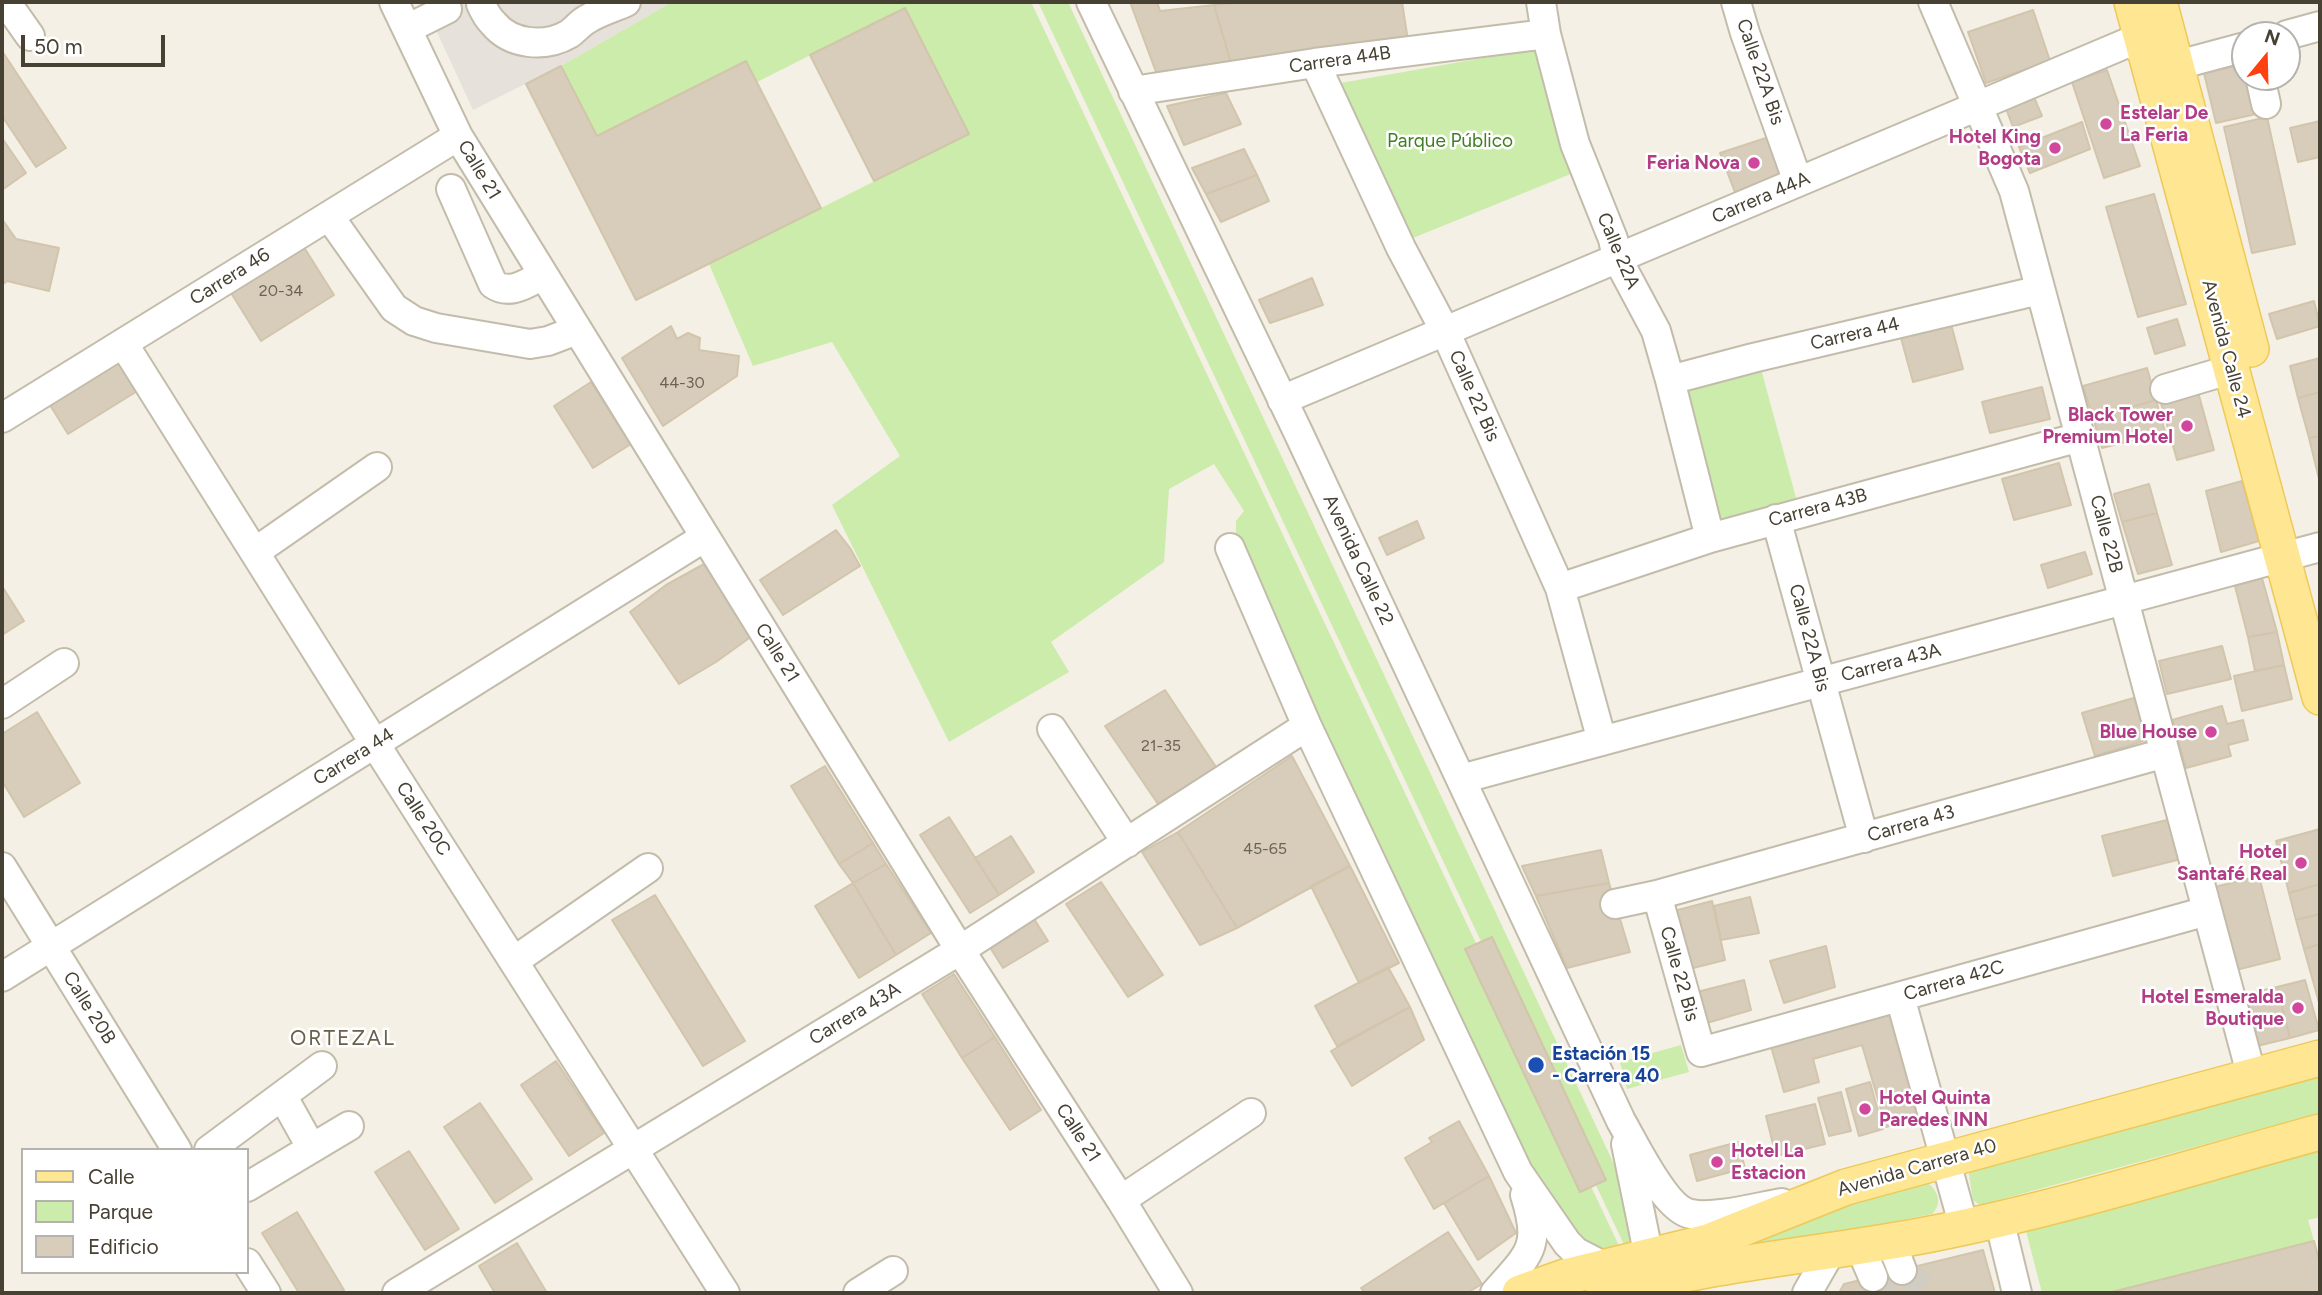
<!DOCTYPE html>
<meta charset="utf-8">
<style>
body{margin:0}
#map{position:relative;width:2322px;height:1295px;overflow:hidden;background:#f4f0e5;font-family:Figtree,sans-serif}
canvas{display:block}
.frame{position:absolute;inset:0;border:4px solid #474134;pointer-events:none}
.legend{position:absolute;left:21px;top:1148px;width:228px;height:126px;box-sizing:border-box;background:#fff;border:2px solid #b5b3ae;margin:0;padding:9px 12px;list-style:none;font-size:21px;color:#474134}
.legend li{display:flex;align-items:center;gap:14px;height:35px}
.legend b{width:35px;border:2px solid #b5b3ae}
.north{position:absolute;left:2231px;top:21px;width:70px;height:70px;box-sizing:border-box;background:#fff;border:2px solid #b5b3ae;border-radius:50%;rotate:19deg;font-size:19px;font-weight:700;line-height:28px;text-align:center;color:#474134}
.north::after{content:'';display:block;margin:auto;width:24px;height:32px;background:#ff4111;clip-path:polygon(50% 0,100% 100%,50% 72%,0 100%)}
.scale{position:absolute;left:21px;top:35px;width:144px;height:32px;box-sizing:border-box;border:4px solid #474134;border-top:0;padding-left:9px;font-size:21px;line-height:24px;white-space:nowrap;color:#474134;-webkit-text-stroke:5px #fff;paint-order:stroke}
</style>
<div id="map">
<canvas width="2322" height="1295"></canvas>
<div class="frame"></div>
<ul class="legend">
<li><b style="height:9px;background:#ffe693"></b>Calle</li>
<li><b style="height:19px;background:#cbecaa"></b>Parque</li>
<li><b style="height:19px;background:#d7cdba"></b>Edificio</li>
</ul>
<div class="north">N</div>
<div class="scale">50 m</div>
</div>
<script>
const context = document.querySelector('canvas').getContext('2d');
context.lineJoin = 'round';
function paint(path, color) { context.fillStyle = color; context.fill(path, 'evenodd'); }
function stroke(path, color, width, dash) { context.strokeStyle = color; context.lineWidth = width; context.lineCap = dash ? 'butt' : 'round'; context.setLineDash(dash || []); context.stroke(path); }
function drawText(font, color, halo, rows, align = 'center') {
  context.font = font + ' Figtree,sans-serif'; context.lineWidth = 5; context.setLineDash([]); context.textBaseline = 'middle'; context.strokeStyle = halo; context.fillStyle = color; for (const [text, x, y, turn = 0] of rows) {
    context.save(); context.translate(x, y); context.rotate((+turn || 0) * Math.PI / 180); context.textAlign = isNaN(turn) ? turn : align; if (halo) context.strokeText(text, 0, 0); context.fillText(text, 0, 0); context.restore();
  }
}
paint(new Path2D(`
 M423 2H672L561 66 473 110Z`), '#e6e1da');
paint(new Path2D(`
 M672 2H1031L1622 1252 1585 1254 1533 1179 1236 540V521L1244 511 1214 464 1169 489 1164 562 1051 642 1069 672 949 742 832 505 900 456 832 342 753 366 709 264 969 134 904 8 757 82 746 62 597 136 561 66Z
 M1038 2H1068L1628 1194 1641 1235 1627 1251Z
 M1534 49 1573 173 1408 240 1335 84Z
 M1761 369 1798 505 1728 524 1718 518 1679 392Z
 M1681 1045 1689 1072 1627 1089 1620 1062Z
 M2320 1071V1113L1980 1205 1973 1200 1968 1169Z
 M2320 1147V1217L2308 1220 2314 1241 2108 1293H2042L2025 1227Z
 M1927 1182C1938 1191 1943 1203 1932 1214L1726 1254 1832 1206Z`), '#cbecaa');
const building = new Path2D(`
 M1130 2H1157L1160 11 1214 5 1231 63 1156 72Z
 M1242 2H1402L1408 41 1231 63 1214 5Z
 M905 8 969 134 874 181 810 55Z
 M2033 10 2050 61 1986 83 1968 32Z
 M2 51 66 148 36 167 2 116Z
 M746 61 821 208 636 300 526 84 561 66 597 136Z
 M2244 64 2245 77H2248L2256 114 2216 123 2204 73Z
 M2107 70 2140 166 2104 178 2072 82Z
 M1226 93 1241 124 1184 145 1167 106Z
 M2033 95 2042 116 2013 127 2005 106Z
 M2267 117 2295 244 2252 253 2224 127Z
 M2320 121V157L2298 162 2290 128Z
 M2082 122 2090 149 2030 173 2019 147Z
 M1775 135 1788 173 1736 195 1720 153Z
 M2 138 26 173 2 190Z
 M1244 149 1257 175 1206 194 1192 168Z
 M1257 175 1269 201 1221 222 1206 194Z
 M2154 194 2186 304 2138 317 2106 207Z
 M2 219 16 239 59 248 49 291 7 281 2 285Z
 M300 241 334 295 261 341 228 288Z
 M1312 278 1323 305 1270 323 1259 300Z
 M2314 301 2320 326 2277 339 2269 314Z
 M2177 319 2185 345 2155 354 2147 328Z
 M1951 324 1963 369 1913 382 1901 338Z
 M671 326 677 339 688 333 700 338 699 350 739 356 737 376 663 426 622 358Z
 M116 354 139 390 68 434 45 397Z
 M2320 358V392L2298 398 2290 366Z
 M2147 368 2156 400 2093 418 2083 386Z
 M591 382 631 444 593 468 554 406Z
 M2042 387 2050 419 1990 433 1982 402Z
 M2198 392 2214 450 2177 460 2161 403Z
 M2320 392V436L2309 438 2298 398Z
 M2156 400 2165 432 2102 448 2093 418Z
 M2320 436V483L2309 438Z
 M2059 463 2071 505 2014 520 2002 479Z
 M2242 481 2259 541 2221 552 2206 491Z
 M2149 484 2157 513 2122 522 2114 494Z
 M2157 513 2172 565 2138 574 2122 522Z
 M1417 521 1424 538 1387 555 1379 538Z
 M836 530 850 548 860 566 783 615 760 580Z
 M2085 552 2092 574 2048 588 2041 565Z
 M704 564 752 636 716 662 679 684 630 612 666 585Z
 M2262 578 2277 632 2248 637 2235 586Z
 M2 586 24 621 2 635Z
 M2277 632 2284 665 2255 671 2248 637Z
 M2222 646 2231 679 2167 694 2159 661Z
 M2284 665 2292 699 2242 711 2234 676Z
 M1165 690 1216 767 1158 804 1105 726Z
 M2137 697 2150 739 2095 756 2082 713Z
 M2222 706 2227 724 2243 720 2248 740 2228 745 2231 756 2186 768 2172 720Z
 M37 712 80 783 24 817 2 781V734Z
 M1292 756 1350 866 1237 928 1178 832Z
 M825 766 873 843 839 864 791 786Z
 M949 817 999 895 970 913 920 835Z
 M2171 819 2181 859 2113 876 2102 836Z
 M2320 829V884L2289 893 2276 841Z
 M1178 832 1237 928 1200 945 1142 852Z
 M1011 836 1034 872 999 895 975 858Z
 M873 843 886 864 853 883 839 864Z
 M1601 850 1609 883 1536 896 1522 866Z
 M886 864 931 933 896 955 853 883Z
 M1350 866 1399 963 1359 983 1311 886Z
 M2259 876 2280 959 2236 970 2215 887Z
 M1101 882 1163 975 1128 997 1066 904Z
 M853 883 896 955 859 978 815 906Z
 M1609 883 1630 952 1567 968 1536 896Z
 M2320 884V914L2296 920 2289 893Z
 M655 895 745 1041 703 1066 612 920Z
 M1750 897 1759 933 1721 940 1714 906Z
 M1712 901 1725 960 1689 969 1674 911Z
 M1031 914 1048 941 1003 968 986 941Z
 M2320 914V944L2304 949 2296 920Z
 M1492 937 1606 1180 1580 1192 1465 949Z
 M2320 944V1006L2304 949Z
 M1826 946 1835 987 1784 1003 1770 961Z
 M1388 967 1410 1007 1337 1046 1315 1006Z
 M954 974 995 1037 962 1058 922 994Z
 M1744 980 1751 1010 1700 1025 1693 993Z
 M2305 980 2319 1030 2290 1038 2277 987Z
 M2277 987 2290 1038 2253 1047 2239 996Z
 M1410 1007 1424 1040 1352 1086 1331 1051Z
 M1895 1008 1926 1115 1886 1127 1862 1045 1813 1059 1819 1082 1784 1092 1770 1043Z
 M995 1037 1041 1110 1010 1130 962 1058Z
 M556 1061 604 1133 569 1156 521 1085Z
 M1870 1082 1883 1129 1859 1136 1846 1089Z
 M1841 1092 1851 1131 1829 1136 1818 1098Z
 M480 1103 532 1179 495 1203 444 1127Z
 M1815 1104 1825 1144 1776 1156 1766 1116Z
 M1459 1121 1489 1176 1434 1209 1405 1158 1432 1142 1429 1138Z
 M1738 1142 1745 1168 1697 1181 1690 1155Z
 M409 1151 459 1229 425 1250 375 1172Z
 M1489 1176 1516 1233 1478 1260 1444 1203Z
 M297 1212 344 1290 339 1293H299L262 1233Z
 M1448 1232 1482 1284 1467 1293H1365L1361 1288Z
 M2314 1241 2320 1264V1293H2108Z
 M517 1243 547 1293H495L479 1266Z
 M1983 1250 1995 1293H1839L1844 1284Z`);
paint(building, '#d7cdba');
stroke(building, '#d2c5ac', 2);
stroke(new Path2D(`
 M1902 1270 1929 1293
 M1881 1275 1882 1293`), '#d1cdc2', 28, [28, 14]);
const minor = new Path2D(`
 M6 2 30 36
 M394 2 458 136 960 950 1121 1200 1178 1293
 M1091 2 1298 432 1621 1121C1634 1143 1665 1210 1691 1214 1714 1219 1758 1207 1782 1203
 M1541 2 1546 34 1575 144 1613 239 1617 258 1656 331 1670 380 1710 538
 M1736 2 1745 33 1798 182
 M1933 2 2014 191 2252 1077
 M481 4C484 11 488 18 493 23 511 45 545 48 569 34 575 30 579 24 586 20 598 12 613 8 626 2
 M407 29 447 9
 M2287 35 2320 26
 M1315 63 1401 248 1445 331 1560 588 1602 741
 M2260 77 2266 104
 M1133 91 1315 63 1546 34
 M451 189 493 284C510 296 527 283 543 275
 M329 216 394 308 414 321 436 328 530 344 548 341 577 330
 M123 343 375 744 725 1293
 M1670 380 1753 358 2040 290
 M2165 389 2232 369
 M1282 400 2127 43 2189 62 2245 47
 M2 418 458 136
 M1776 519 1864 838
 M1230 548 1307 726 1518 1172 1567 1243 1576 1252 1605 1267
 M255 552 377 467
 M1560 588 1710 538 2080 437
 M2 704 64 663
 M1052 729 1127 843
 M1461 779 2320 547
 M2 867 177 1150
 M1657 895 1701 1052 2207 911
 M1615 904 1657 895 2165 753
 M514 961 648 868
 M2 977 705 537
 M1900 997 1964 1227
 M283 1097 311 1147
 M1626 1144 1649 1257
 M209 1150 322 1066
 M247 1187 349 1126
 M1121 1200 1251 1113
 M1999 1219 2017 1293
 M1891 1242 1902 1270
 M1860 1247 1873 1277
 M247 1263 266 1293
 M397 1293 960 950 1307 726
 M858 1293 893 1271
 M1495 1293C1529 1254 1542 1248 1525 1195
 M1807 1293 1831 1251`);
const major = new Path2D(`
 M2132 2 2320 697
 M2159 2 2251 349
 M1520 1293 1565 1277 1708 1242 1846 1187 2320 1058
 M1604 1293C1710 1263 1823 1255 1931 1234 2063 1208 2191 1167 2320 1132`);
stroke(minor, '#c3bcaa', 32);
stroke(major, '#eec959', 38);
stroke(minor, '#fff', 28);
stroke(major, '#ffe693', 35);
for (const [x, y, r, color] of [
 [2106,124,7,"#d1479c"],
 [2055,148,7,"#d1479c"],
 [1754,163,7,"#d1479c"],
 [2187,426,7,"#d1479c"],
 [2211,732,7,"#d1479c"],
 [2301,863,7,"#d1479c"],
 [2298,1008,7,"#d1479c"],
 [1536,1065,9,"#1a4fb4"],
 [1865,1109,7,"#d1479c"],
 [1717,1162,7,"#d1479c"]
]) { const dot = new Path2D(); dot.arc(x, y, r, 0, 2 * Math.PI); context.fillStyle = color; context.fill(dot); stroke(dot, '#fff', 2.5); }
drawText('16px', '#6b6456', null, [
 ["20-34",281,291],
 ["44-30",682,383],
 ["21-35",1161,746],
 ["45-65",1265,849]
]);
drawText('19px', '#474134', '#fff', [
 ["Carrera 44B",1340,60,-8],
 ["Calle 22A Bis",1760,72,71],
 ["Calle 21",479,170,59],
 ["Carrera 44A",1761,198,-23],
 ["Calle 22A",1618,251,67],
 ["Carrera 46",230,277,-32],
 ["Carrera 44",1855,334,-13],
 ["Avenida Calle 24",2226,349,75],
 ["Calle 22 Bis",1474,396,66],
 ["Carrera 43B",1818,508,-15],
 ["Calle 22B",2106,534,75],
 ["Avenida Calle 22",1358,560,65],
 ["Calle 22A Bis",1809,638,75],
 ["Calle 21",777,653,58],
 ["Carrera 43A",1891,663,-15],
 ["Carrera 44",354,757,-32],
 ["Calle 20C",423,819,57],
 ["Carrera 43",1911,824,-16],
 ["Calle 22 Bis",1679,974,74],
 ["Carrera 42C",1954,981,-16],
 ["Calle 20B",89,1008,58],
 ["Carrera 43A",855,1014,-31],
 ["Calle 21",1078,1133,57],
 ["Avenida Carrera 40",1917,1168,-16]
]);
drawText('bold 19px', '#b23c85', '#fff', [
 ["Estelar De",2120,113,"left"],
 ["La Feria",2120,135,"left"],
 ["Hotel King",2041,137],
 ["Bogota",2041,159],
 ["Feria Nova",1740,163],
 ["Black Tower",2173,415],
 ["Premium Hotel",2173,437],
 ["Blue House",2197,732],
 ["Hotel",2287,852],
 ["Santafé Real",2287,874],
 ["Hotel Esmeralda",2284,997],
 ["Boutique",2284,1019],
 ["Hotel Quinta",1879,1098,"left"],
 ["Paredes INN",1879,1120,"left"],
 ["Hotel La",1731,1151,"left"],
 ["Estacion",1731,1173,"left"]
], 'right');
drawText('19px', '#407e22', '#fff', [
 ["Parque Público",1450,141]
]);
drawText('bold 19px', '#164399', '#fff', [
 ["Estación 15",1552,1054],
 ["- Carrera 40",1552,1076]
], 'left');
context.letterSpacing = '2px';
drawText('21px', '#6b604a', '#fff', [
 ["ORTEZAL",343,1039]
]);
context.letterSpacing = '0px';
</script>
